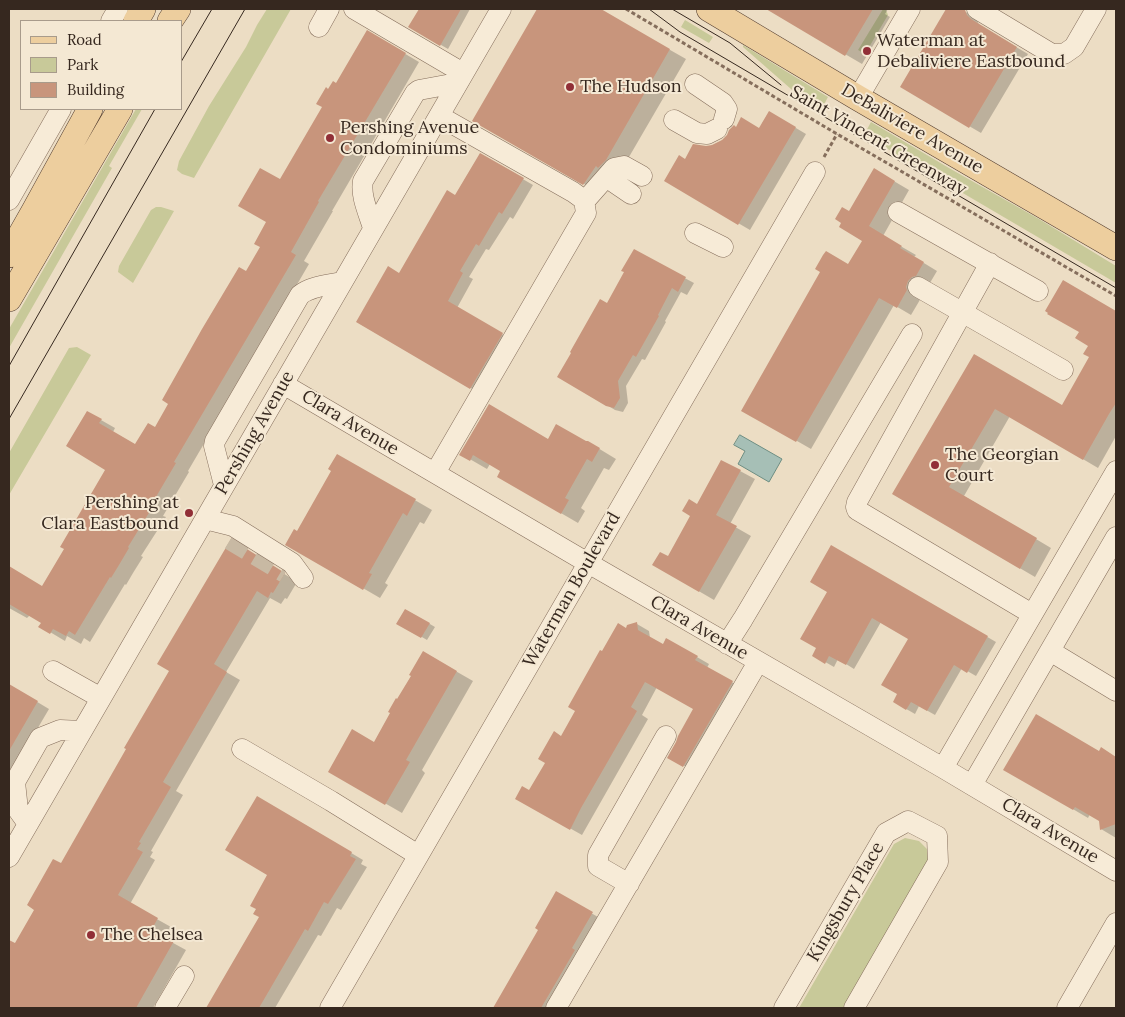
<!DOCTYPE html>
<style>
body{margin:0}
#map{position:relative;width:1125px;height:1017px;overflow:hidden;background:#ecddc4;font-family:Lora,serif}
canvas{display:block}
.frame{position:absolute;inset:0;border:10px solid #36281f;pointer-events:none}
.legend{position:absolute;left:20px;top:20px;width:162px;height:90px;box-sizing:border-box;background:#f4e8d3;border:1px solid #a89b8b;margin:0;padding:6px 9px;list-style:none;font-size:15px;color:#36281f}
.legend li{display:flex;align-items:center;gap:10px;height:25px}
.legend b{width:25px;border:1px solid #a89b8b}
</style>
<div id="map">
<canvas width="1125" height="1017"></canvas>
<div class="frame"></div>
<ul class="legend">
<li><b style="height:6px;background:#edce9e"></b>Road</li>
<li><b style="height:14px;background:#c8c999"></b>Park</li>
<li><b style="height:14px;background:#c8957c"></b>Building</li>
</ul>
</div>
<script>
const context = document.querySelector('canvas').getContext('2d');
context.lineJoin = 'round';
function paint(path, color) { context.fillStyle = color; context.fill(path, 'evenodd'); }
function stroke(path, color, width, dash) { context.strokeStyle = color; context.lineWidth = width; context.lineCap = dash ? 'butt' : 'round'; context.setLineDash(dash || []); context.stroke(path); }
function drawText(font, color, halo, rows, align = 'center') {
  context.font = font + ' Lora,serif'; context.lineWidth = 4; context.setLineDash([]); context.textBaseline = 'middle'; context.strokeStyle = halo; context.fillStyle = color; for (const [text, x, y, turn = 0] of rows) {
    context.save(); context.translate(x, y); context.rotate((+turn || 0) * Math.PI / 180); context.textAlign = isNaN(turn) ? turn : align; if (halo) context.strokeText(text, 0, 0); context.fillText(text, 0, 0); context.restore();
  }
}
paint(new Path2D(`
 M267 9H291L194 178 182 174 177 170 179 161 209 106 246 47 257 25Z
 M883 9 886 10 888 15 865 54 858 50Z
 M685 20 713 37 709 43 681 27Z
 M743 45 828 97 821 110 799 96 743 47Z
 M136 109H142L109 166 112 168 9 348V329Z
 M871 122 949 168 1039 219 1116 266V283L864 135Z
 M156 207H161L174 211 133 283 118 272 119 266 151 210Z
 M77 347 91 355 9 495V453L69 348Z
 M905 838 919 841 928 850V860L843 1008H799L894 844Z`), '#c8c999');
const water = new Path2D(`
 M740 435 782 459 769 482 738 464 745 451 734 445Z`);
paint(water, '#a6bfb6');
stroke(water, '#6d8d82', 1);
paint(new Path2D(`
 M420 9H470L448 49 410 27Z
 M538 9H598L686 59 622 169 600 193 474 121Z
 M768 9H888L885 14 890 17 862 64Z
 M947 9H960L977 18 978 23 982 27 1028 54 981 133 902 87Z
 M368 32 419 62 332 211H333L304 261 309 264 188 471 189 472 163 516 166 517 141 556 143 557 133 573 126 585 125 584 90 642 84 638 81 644 67 636 65 641 40 626 42 622 30 615 27 618 9 608V570L10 568 43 588 66 548 106 469 87 412 115 428 113 432 136 445 155 429 262 247 268 222 280 181 324 107 329 91 337 85Z
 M769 112 806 134 750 230 666 181 685 160 706 147 713 146 723 141 737 128 759 129Z
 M480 154 533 185 513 219 510 217 489 250 486 249 469 277 473 279 457 308 512 340 481 394 357 322 400 274 455 196Z
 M875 170 909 190 883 236 916 255 914 257 937 271 911 315 894 305 811 449 743 410 849 266 864 241 849 213Z
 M634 251 694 283 687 295 681 292 665 321 666 322 645 360 642 359 626 386 628 403 623 412 615 410 559 376 607 305 625 272Z
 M1063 281 1116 312V436L1098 468 1010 416 964 496 1051 548 1035 577 893 494 975 355 1062 407 1091 357 1090 345 1081 332Z
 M548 440 588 442 616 459 609 470 604 468 581 508 585 511 578 523 499 477 502 471 490 464 487 469 461 454Z
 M337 455 432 510 424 524 420 522 385 583 388 585 380 598 287 544 297 533 333 471Z
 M740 471 755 479 730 524 751 536 714 600 654 565 668 558 698 505Z
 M831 546 996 642 976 676 962 668 935 715 919 706 915 714 894 702 899 694 910 638 881 622 854 669 838 659 834 667 813 655 818 647 829 591Z
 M244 548 297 582 287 599 285 598 281 604 270 598 226 672 240 680 176 791 183 795 151 851 153 852 150 857 155 860 130 904 171 927 164 938 186 950 153 1008H9V941L15 945Z
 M406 610 435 627 427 640 398 623Z
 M637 624 649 631 650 638 663 645 666 639 709 664 707 668 744 689 695 772 669 757 694 709 657 687 642 715 648 719 582 835 516 798 530 792 577 711 603 653 626 629Z
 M424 653 473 681 422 770 425 773 402 813 329 771 374 743Z
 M9 685 49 709 9 777Z
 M1095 749 1116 763V838L1101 829V820L1090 814 1088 818 1005 769Z
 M257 797 363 860 361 864 367 867 341 910 337 908 321 936 318 935 275 1008H208L261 917 269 874Z
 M557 893 603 920 556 1008H494L540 929Z`), '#0003');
paint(new Path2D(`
 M419 9H461L440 46 408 27Z
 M537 9H601L670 49 606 160 598 168 596 166 583 185 472 121Z
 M766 9H873L845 56Z
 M946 9H963L965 10 967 15 971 19 1017 47 969 128 900 87Z
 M367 30 406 53 318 201 319 202 291 252 296 255 174 462 176 463 150 507 152 508 128 547 129 548 119 565 111 578 110 577 75 635 69 631 66 636 53 629 50 634 38 627 41 623 9 604V566L42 586 64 549 60 547 105 470 66 446 87 411 102 419 99 423 135 444 148 423 155 427 168 404 162 400 202 329 239 267 246 271 260 247 254 244 266 222 238 206 260 168 280 179 322 107 316 104 326 87 328 89 333 81 336 83Z
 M769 111 796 127 738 225 664 181 679 155 685 159 693 144 706 146 712 145 722 140 727 135 729 130 734 125 736 127 741 117 759 128Z
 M480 153 524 178 502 214 499 212 479 246 476 244 460 271 463 273 448 301 503 333 470 389 356 322 388 266 399 273 447 190 455 195Z
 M874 168 895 181 869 226 902 246 900 248 924 262 916 276 912 277 908 281 906 287 907 290 897 308 879 298 796 442 741 411 820 272 815 269 823 255 826 251 848 264 862 241 839 227 841 223 835 219 842 207 849 211Z
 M634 249 686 277 678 292 672 288 658 315 659 316 636 357 633 355 618 381 620 398 614 408 606 406 557 377 571 353 570 352 600 299 607 303 624 272 621 271Z
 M1063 280 1116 311V403L1109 414 1083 460 995 409 949 487 1037 538 1020 569 892 494 974 354 1062 405 1089 357 1083 354 1088 346 1075 338 1079 332 1047 314 1048 313 1045 311Z
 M489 404 548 439 556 424 586 441H588L600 448 592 462 587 459 565 498 569 500 561 514 497 477 500 471 473 455 470 461 459 455Z
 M337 454 416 499 407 516 403 513 369 573 372 574 363 590 285 545 294 529 297 531 331 471 328 469Z
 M721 460 741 470 716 515 737 526 699 592 652 565 660 552 668 556 690 516 682 511 689 499 697 504Z
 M231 539 285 573 273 593 271 592 268 598 257 591 214 664 227 672 163 782 171 787 139 842 141 843 137 849 143 852 118 895 158 918 152 929 174 941 136 1008H9V940L15 943 34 910 27 905 53 859 61 863 126 749 124 748 169 671 157 664Z
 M831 545 988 636 967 673 954 665 927 711 911 702 906 710 893 702 897 694 881 685 908 639 872 618 846 665 829 656 825 664 812 656 816 648 800 639 827 592 810 582Z
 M405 609 430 623 421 638 396 624Z
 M637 622 638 630 663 644 666 638 698 656 695 660 733 681 683 767 667 758 676 742 678 736 693 709 645 682 631 707 637 711 581 808 570 830 515 799 522 786 529 790 545 763 538 759 554 731 561 736 575 711 568 707 600 650 602 651 618 623 626 628 627 625Z
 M423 651 457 671 406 760 410 762 385 805 328 772 352 729 374 742 390 713 388 712 396 698 397 699 411 676 409 675Z
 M9 684 38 701 9 751Z
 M1036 714 1099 751 1101 747 1116 757V824L1100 830 1099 821 1075 807 1073 810 1003 770Z
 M257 796 352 852 350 856 356 859 328 904 324 902 308 931 305 929 259 1008H206L259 917 253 914 256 909 250 906 267 875 225 850Z
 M556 891 593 912 572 948 575 950 541 1008H493L538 930 535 928Z`), '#c8957c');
stroke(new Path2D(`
 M230 540 285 573`), '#c8b9a3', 20, [20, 10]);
const minor = new Path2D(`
 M354 9 463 73
 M977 9 1052 54H1064L1074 47 1096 9
 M111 21 118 9
 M319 27 329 9
 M695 84 723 103 727 109 724 119
 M858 98 910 9
 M674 120 697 133 707 134 717 129
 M606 177 631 194
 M9 200 61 109
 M584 202 614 168 624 166 642 176
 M898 212 1038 291
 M373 228C369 214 360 196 363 181L415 93 419 90 457 83
 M695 233 723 247
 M990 263 857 502 856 507 857 510 1032 614
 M918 287 1063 370
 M283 384 588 563 943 768 1116 871
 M435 473 586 213 584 200 573 192 439 116
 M224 485 214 446 215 441 300 295C311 286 329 285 342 282
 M205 519 233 526 292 563 303 578
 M727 644 743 619 912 334
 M1050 651 1116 691
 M53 671 101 698
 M242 749 331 801 418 855
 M943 768 1116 471
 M972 785 1116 537
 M28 824 18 810 15 782 40 738 60 730 82 731
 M9 857 501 9
 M629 884 598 866V855L666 736
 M165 1008 184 976
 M330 1008 815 172
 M556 1008 758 662
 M784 1008 886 833 908 821 937 836 938 862 854 1008
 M1067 1008 1116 923`);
const major = new Path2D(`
 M709 9 858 98 1116 248
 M136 21 143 9
 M170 21 178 9
 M9 255 34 211 90 109
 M9 299 120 109`);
stroke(minor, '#856e5c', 21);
stroke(major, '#533d30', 26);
stroke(new Path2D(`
 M626 9 837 134 1116 296
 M824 157 837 134`), '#856e5c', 3, [4, 2.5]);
stroke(minor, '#f7ebd7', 20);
stroke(major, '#edce9e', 25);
stroke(new Path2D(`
 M649 9 680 32 1116 288
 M672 9 730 43 781 85
 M181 62 212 9
 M9 366 155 109
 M9 419 245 9`), '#36281f', 1);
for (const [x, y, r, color] of [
 [867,51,5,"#912f37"],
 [570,87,5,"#912f37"],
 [330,138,5,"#912f37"],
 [935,465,5,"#912f37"],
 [189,513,5,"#912f37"],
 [91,935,5,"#912f37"]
]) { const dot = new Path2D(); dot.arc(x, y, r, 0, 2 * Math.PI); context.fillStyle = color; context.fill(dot); stroke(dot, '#f4e8d3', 2); }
drawText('18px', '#36281f', '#f4e8d3', [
 ["Waterman at",877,41],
 ["Debaliviere Eastbound",877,62],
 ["The Hudson",580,87],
 ["Pershing Avenue",340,128],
 ["Condominiums",340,149],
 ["The Georgian",945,455],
 ["Court",945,476],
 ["Pershing at",179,503,"right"],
 ["Clara Eastbound",179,524,"right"],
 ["The Chelsea",101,935]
], 'left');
drawText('18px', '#36281f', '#f4e8d3', [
 ["DeBaliviere Avenue",912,129,30],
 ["Saint Vincent Greenway",878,141,30],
 ["Clara Avenue",350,423,31],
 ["Pershing Avenue",255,433,-60],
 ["Waterman Boulevard",572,590,-60],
 ["Clara Avenue",699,628,30],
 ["Clara Avenue",1050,831,31],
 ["Kingsbury Place",846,902,-60]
]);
</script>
